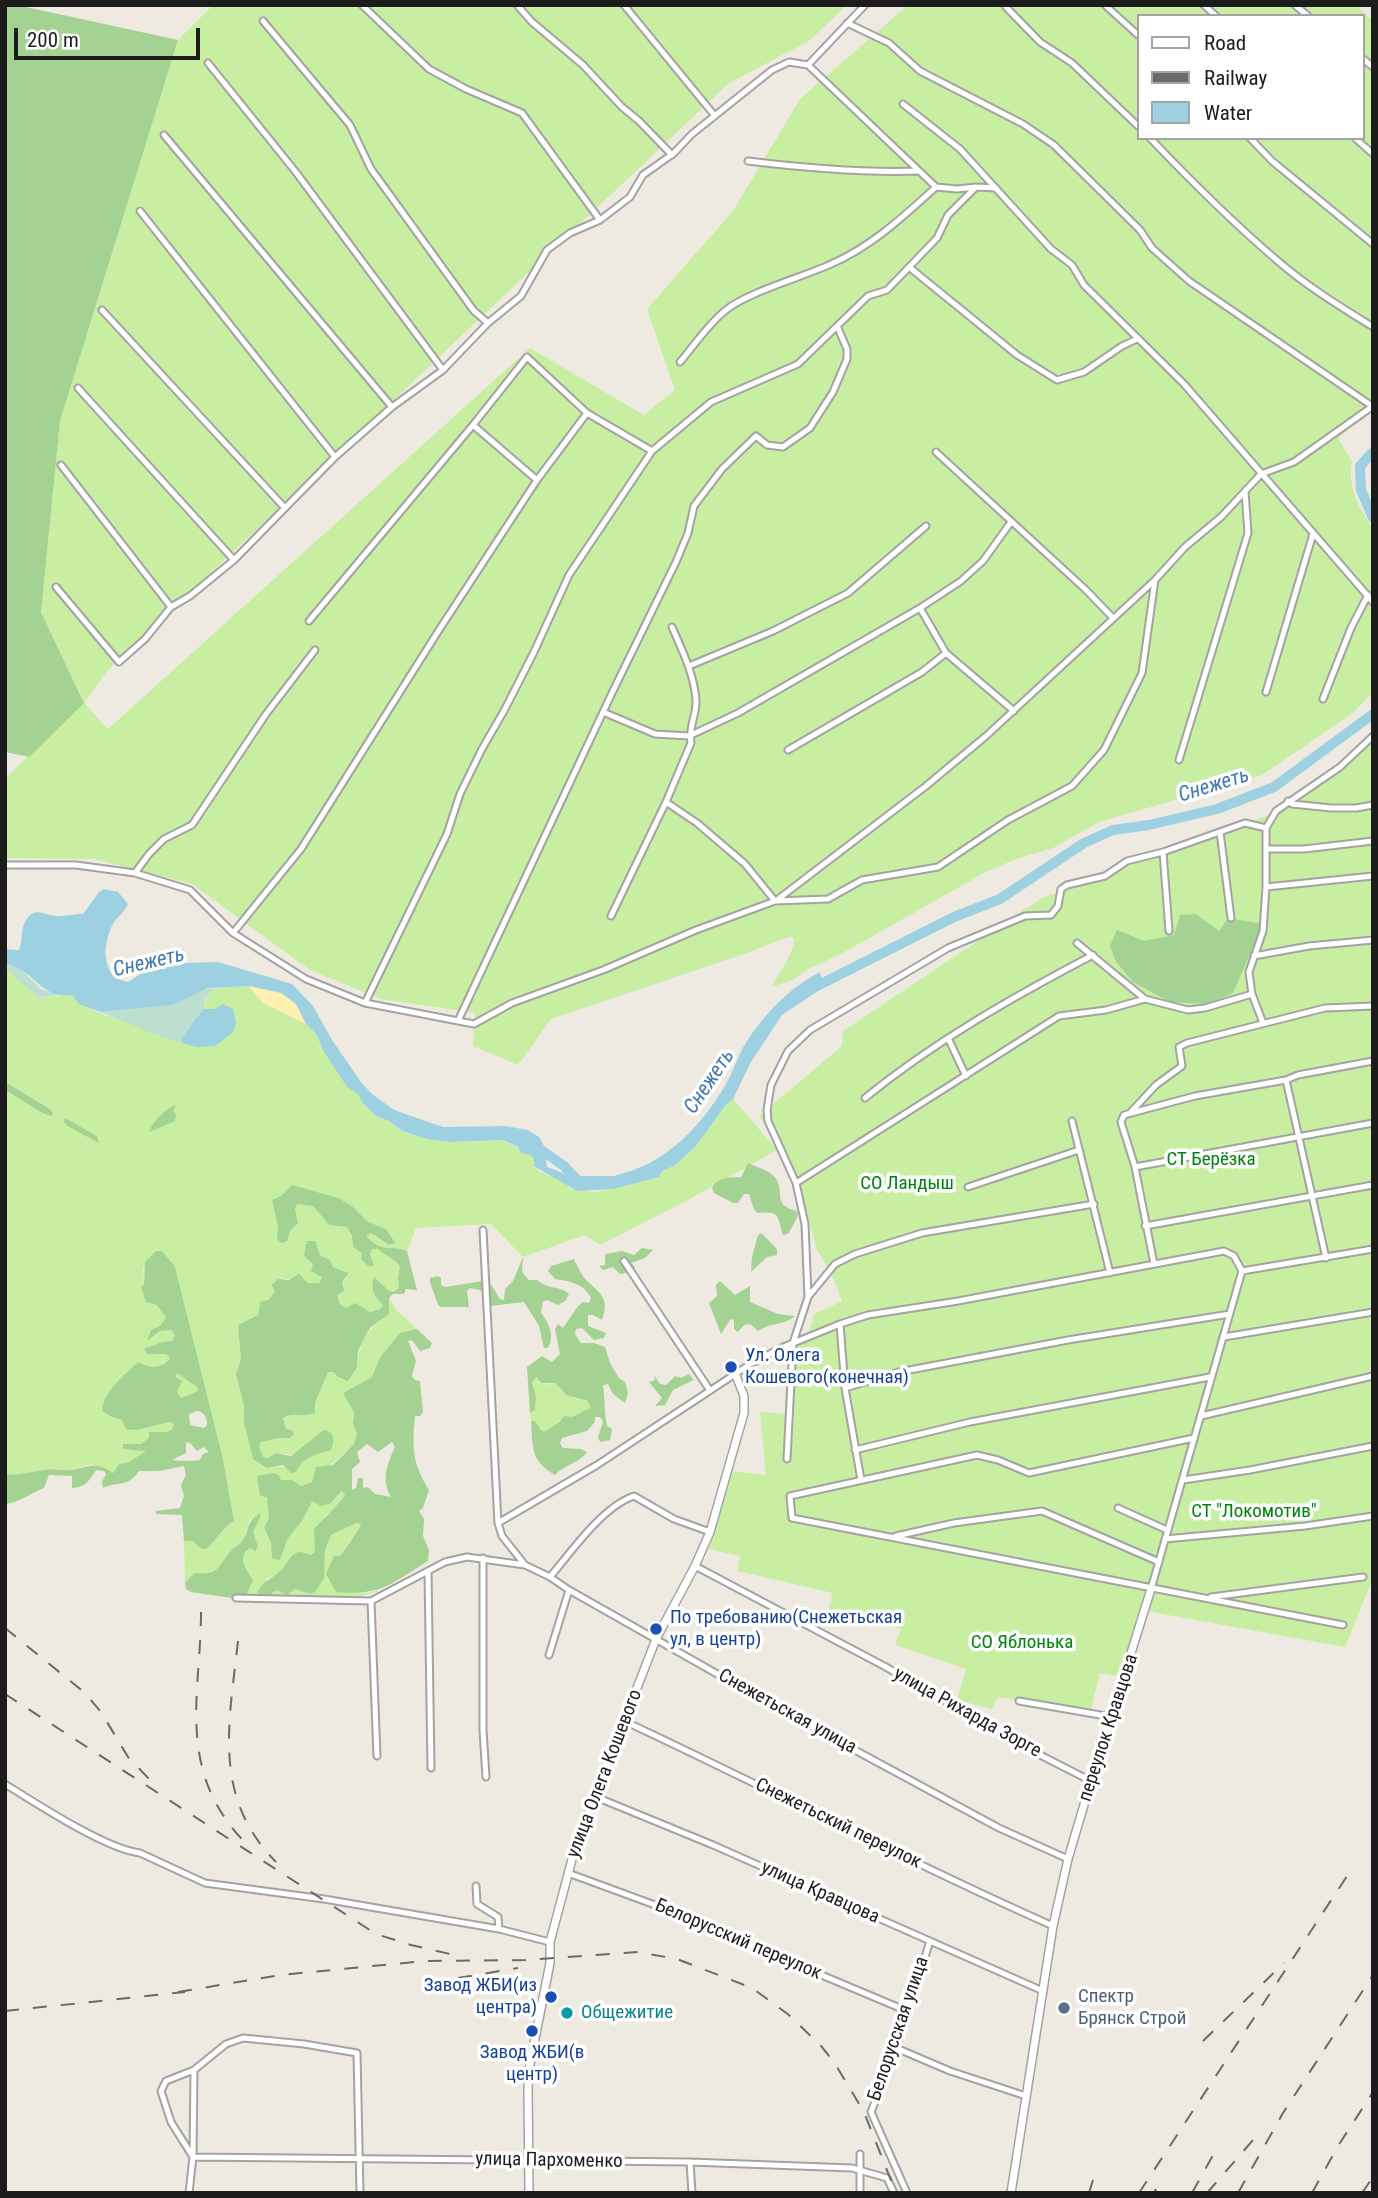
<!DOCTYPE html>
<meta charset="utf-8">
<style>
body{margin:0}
#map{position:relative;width:1378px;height:2198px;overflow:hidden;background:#efeae1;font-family:"Roboto Condensed",sans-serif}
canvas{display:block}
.frame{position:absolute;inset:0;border:7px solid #1c1c1c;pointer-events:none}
.legend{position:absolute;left:1137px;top:14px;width:228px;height:126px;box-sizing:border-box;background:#fff;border:2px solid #a4a4a4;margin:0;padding:9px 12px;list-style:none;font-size:21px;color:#1c1c1c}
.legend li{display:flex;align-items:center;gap:14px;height:35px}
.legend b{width:35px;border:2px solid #a4a4a4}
.scale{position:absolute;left:14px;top:28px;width:186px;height:32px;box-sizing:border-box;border:4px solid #1c1c1c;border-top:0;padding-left:9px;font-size:21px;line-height:24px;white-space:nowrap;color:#1c1c1c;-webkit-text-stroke:5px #fff;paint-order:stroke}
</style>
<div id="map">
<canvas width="1378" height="2198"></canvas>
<div class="frame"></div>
<ul class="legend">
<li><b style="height:9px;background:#fff"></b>Road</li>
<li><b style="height:9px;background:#6a6a6a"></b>Railway</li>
<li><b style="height:19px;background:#9dd1e1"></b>Water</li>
</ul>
<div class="scale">200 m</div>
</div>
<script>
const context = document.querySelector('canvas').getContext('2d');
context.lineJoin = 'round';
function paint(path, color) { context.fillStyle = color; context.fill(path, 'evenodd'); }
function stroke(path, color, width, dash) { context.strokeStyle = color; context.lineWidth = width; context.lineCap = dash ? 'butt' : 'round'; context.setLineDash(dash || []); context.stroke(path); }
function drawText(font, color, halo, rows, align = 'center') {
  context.font = font + ' "Roboto Condensed",sans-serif'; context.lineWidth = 7; context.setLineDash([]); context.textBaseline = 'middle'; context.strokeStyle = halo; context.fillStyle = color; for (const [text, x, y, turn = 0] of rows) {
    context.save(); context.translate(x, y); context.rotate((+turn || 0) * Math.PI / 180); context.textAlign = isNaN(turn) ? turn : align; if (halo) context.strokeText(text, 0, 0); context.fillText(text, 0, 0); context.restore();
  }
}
paint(new Path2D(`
 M213 5H847L809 41 729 83 107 671 84 703 108 729 530 348 644 415 675 390 647 309 733 211 800 99 908 5H1356L1373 21V409L1338 438 1352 462C1347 487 1359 508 1373 528V692L1353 713 1262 775 1099 822 1053 848 1016 859 984 873 841 954 810 968 793 980 771 987C779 973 794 955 794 938L789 937 741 955 551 1019 518 1065 473 1046 475 1013 381 999 310 970 192 884 94 859 5 858V779L84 702 41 612 60 421 178 40ZM1138 16H1362V138H1138Z
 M1373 740V1578L1345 1647 1157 1613 1140 1607 1121 1677 1100 1673 1090 1713 998 1697 992 1709 957 1700 966 1669 895 1645 901 1629 828 1611 833 1593 738 1571 740 1556 709 1549 733 1471 766 1475 760 1412 786 1414 795 1348 813 1338 809 1332 814 1314 842 1301 832 1275 816 1248 800 1183 759 1116 842 1046 843 1031 1042 898 1149 857 1273 814Z
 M5 972H12C21 986 28 987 39 998L72 995C88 1013 114 1017 136 1025 144 1028 152 1034 161 1037 168 1039 175 1039 182 1043L214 1009H204C205 1000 207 993 215 988L249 986 263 1003 306 1024 316 1034 324 1052 347 1087 358 1094 362 1102 376 1116 389 1121 402 1131 427 1139 449 1142 503 1140 531 1155 534 1160 533 1163 539 1171 561 1180 571 1189 597 1192 659 1177 662 1171 674 1166 696 1146 725 1106 733 1099 777 1150 686 1201 600 1245 585 1235 523 1257 491 1224 416 1228 407 1251C389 1244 383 1254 366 1236L370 1233 389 1245 394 1243 387 1230 367 1221 352 1206 281 1197 272 1200 278 1227 277 1239 287 1241 290 1231 298 1223 295 1209 297 1204 313 1206 329 1225 347 1227 352 1237 353 1247 370 1255 372 1249H378C385 1256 395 1259 400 1266L398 1277 399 1288 375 1296 383 1305C372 1318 360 1305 346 1308L339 1303C337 1292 341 1285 347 1277L333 1267 330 1260 320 1255 313 1264 323 1277 319 1284 281 1278 275 1288V1292L267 1300 260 1302 258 1315 238 1325 241 1359 236 1374 244 1406V1422L267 1468C279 1466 287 1468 298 1467L310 1456 277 1453 267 1458 262 1457 259 1447 261 1442 278 1438H290L292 1430 286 1429 283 1418 299 1413 310 1415 328 1372 357 1367C360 1339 367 1330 389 1314V1298L397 1311 417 1329 400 1333 381 1356 372 1377 343 1393 354 1413 353 1424 357 1434 354 1444 312 1482 267 1497 269 1518 264 1527 271 1543 272 1559 280 1560 288 1538 302 1521 312 1500 331 1503 343 1491 345 1495 336 1509 326 1515 316 1552 311 1555C290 1550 294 1557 282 1570 278 1574 272 1577 266 1579L273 1592 295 1589 309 1594 324 1578 325 1550 331 1535 356 1523 361 1524 340 1556 361 1594 380 1590C347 1605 269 1602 232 1598L246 1595 243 1555 251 1548 253 1532 260 1518 250 1519 243 1540 230 1552 218 1570 208 1574H194L185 1583 184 1541H193L200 1548C221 1540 219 1529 234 1521L223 1459 175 1267H143L144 1284 166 1318 152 1339 160 1331 172 1330 175 1336 172 1341 162 1342 147 1354H166L170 1358 158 1367H148L112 1417 122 1420 137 1430 169 1422 174 1424C170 1435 159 1432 149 1432V1438L141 1444H123V1449L146 1450C140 1459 129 1462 119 1464L113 1473 91 1464 71 1470 45 1469 21 1476 5 1474V1090L44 1114 52 1116 50 1109 5 1082ZM66 1119 97 1136 98 1142 69 1127Z
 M177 1373 197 1387 198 1391 181 1398 177 1392Z
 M537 1377 545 1385 555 1383 562 1392 577 1399 588 1401 590 1408 546 1431H542L535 1421H531L530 1413 535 1410 536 1397 532 1382Z`), '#c7eea1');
paint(new Path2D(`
 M5 5H17L178 40 60 421 41 612 84 703 29 757 5 752Z
 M1196 914 1219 931 1228 918 1263 924 1233 993 1207 1004 1170 1002 1133 982 1116 962 1110 946 1117 930 1144 941 1174 935 1180 915Z
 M5 1082 50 1109 53 1113 51 1116 44 1114 5 1090Z
 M176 1105 173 1111 176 1114 175 1121 149 1132C153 1121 165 1109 176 1105Z
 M65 1118 97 1136 99 1143 69 1127 64 1122Z
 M748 1163C756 1167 768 1170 774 1176 787 1191 770 1205 797 1211L798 1216 788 1234 783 1235C777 1215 780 1211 757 1213L754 1209 749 1194H744L738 1203H733L714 1193 712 1188C717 1177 729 1178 741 1177Z
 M292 1185 338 1198 352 1206 367 1221 387 1230 395 1243 389 1245 371 1233 366 1236C383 1254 389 1244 407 1251L417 1290 406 1289 404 1294H393L389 1298V1314L370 1328 367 1333 358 1351 357 1367 348 1381 338 1377 334 1372H328L315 1403V1413C304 1418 294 1411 283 1418L286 1429 292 1430 294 1434 290 1438H278L261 1442 259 1447 263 1457 268 1458 276 1453 291 1456 324 1430C335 1432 335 1442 331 1450 316 1454 303 1457 296 1472L291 1473 283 1465 267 1468 253 1459 244 1422V1406L236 1374 241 1359 238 1325 258 1315 260 1302 268 1300 275 1292 272 1285 278 1279 289 1280 299 1274 308 1283H319L322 1277 311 1271 313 1264 304 1256 307 1241H315L320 1255 330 1260 333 1267 348 1273 342 1283 344 1290 338 1295 339 1303 346 1308 355 1303 370 1312 380 1309 383 1305C374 1296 370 1290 374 1277L389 1291H394L399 1288 398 1277 400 1266C395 1259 385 1256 378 1249H372L370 1255 374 1265 369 1267 361 1259 362 1253 353 1247 352 1236 347 1227 329 1225 313 1206 297 1204 295 1209 298 1223 290 1231 287 1241 281 1243 277 1239 278 1227 272 1200 281 1196Z
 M761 1233 777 1249V1255L767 1257 751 1272 752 1257 758 1235Z
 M642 1248 653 1250 645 1258 631 1263 635 1267 631 1272 620 1274 613 1267 603 1270 599 1266 605 1265V1254L622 1251 634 1255Z
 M156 1251H162L175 1267 223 1459 234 1521C223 1526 216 1541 206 1549L200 1548 193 1541H184L182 1515 156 1514V1511L180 1508 184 1496 181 1485 186 1475 184 1466 159 1471H139C128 1488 117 1481 103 1488L102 1482 106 1474 104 1471 96 1470C89 1481 86 1487 72 1488V1476L49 1475 44 1488C31 1493 19 1503 5 1504V1474C22 1476 28 1472 43 1470 53 1468 62 1471 71 1470 90 1467 95 1461 113 1473L119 1464 129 1462 146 1451 123 1449V1444H141L149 1438V1432H167L172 1429 174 1424 169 1422 137 1430 126 1429 122 1420 112 1417 102 1411C103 1391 125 1375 138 1362 150 1369 161 1369 170 1358L166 1354H147L144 1349 162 1342 172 1341 175 1336 172 1330 160 1331 147 1341 151 1330 160 1326 166 1318 157 1305 146 1302 141 1287 144 1284 145 1262ZM177 1373 197 1387 198 1391 181 1398 177 1392 182 1381 176 1377ZM197 1411C205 1412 207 1418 207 1425L204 1428 190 1425 189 1414ZM186 1442 190 1443 197 1451 204 1447 209 1452 203 1454 200 1460C198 1461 175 1461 172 1460L186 1453Z
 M523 1257 522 1272 529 1280H537C550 1291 560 1285 569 1294L565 1301 558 1305 547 1300 543 1301 541 1313C549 1323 555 1336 548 1348H544L539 1326 524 1302 490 1306C487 1292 483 1290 470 1288L467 1291 469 1307H441L438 1305 430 1282V1278L438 1276 441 1278V1285L445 1287 483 1281 490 1283 500 1299 504 1300 505 1289 513 1281Z
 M574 1259C577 1266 581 1274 586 1280 600 1293 610 1298 602 1320L593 1315H588V1326L606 1333 604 1338 594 1340 582 1328 576 1329 575 1334 581 1343H594L605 1347 610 1363 619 1378 625 1382 628 1393 625 1403 613 1394 608 1384 603 1385C605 1398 604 1413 607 1426L612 1429 610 1440 600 1442 598 1437 603 1422 600 1417H595V1422L587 1431 562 1438 560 1443 563 1448 581 1449 587 1452C578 1464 567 1463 555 1475 530 1460 533 1448 531 1421H535L542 1431H546L560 1422 564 1416 572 1417 590 1408 588 1401 566 1395 555 1383H541L537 1377 532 1382 536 1397 535 1410 530 1413 527 1367 542 1356 552 1362 560 1354 555 1329 558 1324 563 1328 578 1306 583 1302 589 1303 591 1298C585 1284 569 1281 555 1279L548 1271 551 1266Z
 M720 1281 735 1295 750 1286V1302L778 1314 795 1316C783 1326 771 1322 758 1331L750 1324 744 1325 738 1332 734 1329V1319L730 1320 721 1334 709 1303 717 1296 716 1285Z
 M417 1329 432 1343 430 1348 420 1351 412 1340 408 1341 416 1361 412 1376 415 1380 420 1381 423 1412 420 1416H415C412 1447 412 1463 429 1490L423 1508 419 1511 424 1519 423 1536 429 1550 428 1561C390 1584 382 1596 336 1592L326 1574 334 1556H340C342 1554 360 1528 361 1524L356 1523 331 1535 325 1550 324 1578 315 1592 310 1594 295 1589 287 1595 278 1591 273 1592 271 1597 257 1593C264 1579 273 1579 282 1569 287 1564 291 1553 299 1552 303 1552 307 1554 311 1555L315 1552 314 1529C325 1517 336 1508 345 1495L342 1491 331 1503 321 1506 312 1501 302 1521 288 1538 280 1560 272 1559 271 1543 264 1527 269 1518 267 1497 260 1496 257 1476 273 1473 279 1475 281 1480H292L301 1486 312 1482 316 1467 333 1465 354 1444 357 1434 353 1424 354 1413 343 1393 372 1377 381 1356 400 1333ZM392 1442 395 1447C387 1465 381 1479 391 1497L375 1494 368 1487 363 1488V1478H358L356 1488 352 1490V1469L360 1462 357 1452 367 1444 378 1452Z
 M689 1374 694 1380 673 1390 665 1405 655 1406 662 1398 649 1382 655 1380 654 1375 660 1384 666 1385 675 1376 681 1378Z
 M260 1513V1518L253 1532 258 1547 255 1551 251 1548C236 1555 246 1570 253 1580L246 1595 232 1598 191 1592 186 1589 185 1583 194 1573C219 1575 216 1569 230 1552 233 1548 239 1545 242 1541 251 1529 244 1524 260 1513Z`), '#a4d292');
paint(new Path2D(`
 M5 964 19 967 41 989 58 995 39 998C28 987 21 986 12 972H5Z
 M215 988 205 998 204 1009 198 1015 193 1026 182 1038V1043L161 1037 101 1012 173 1005 202 990Z`), '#bcdfcf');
paint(new Path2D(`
 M249 986 281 993 296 1004 306 1024 263 1003Z`), '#fff0af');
paint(new Path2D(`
 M104 889 118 892 128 904C125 911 119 916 114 922 103 941 99 977 128 982L142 973 182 963 218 962 292 984 313 1006 332 1040 361 1082 372 1094 394 1110 443 1127 505 1126 528 1130 539 1137 544 1146 547 1167C563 1172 576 1182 593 1182 603 1181 613 1176 624 1173 669 1161 703 1123 726 1084 733 1072 737 1058 744 1046 763 1015 788 989 820 972L824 987 782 1015 751 1062 733 1099 725 1106 696 1146 674 1166 662 1171 659 1177 613 1189 577 1191 534 1166V1160L531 1155 521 1153 518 1147 503 1140 449 1142 427 1139 402 1131 389 1121 376 1116 362 1102 358 1094 347 1087 324 1052 316 1034 306 1024 296 1004 281 993 249 986 208 988 173 1005 101 1012 79 1004 72 995C41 1001 32 966 5 964V949L19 950C23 941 20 931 25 922 34 905 44 915 55 916 62 917 75 914 83 914L99 892Z
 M223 1004 233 1009 236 1023 233 1032 215 1046 197 1047 182 1043V1038C190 1029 195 1017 204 1009H214Z`), '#9dd1e1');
stroke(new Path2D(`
 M1373 452 1360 466 1361 490 1373 518
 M813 988 954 917 1000 899 1084 843 1113 830 1149 825 1217 809 1274 787 1373 714
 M534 1145 564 1166 578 1181H611`), '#9dd1e1', 10);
const minor = new Path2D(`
 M362 5 429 69 466 89 522 113 600 220
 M517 5 532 22 583 65 622 107 639 121 672 155
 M624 5 715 116
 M1105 5 1138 35
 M1204 5 1216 16
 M1295 5 1308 16
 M1006 7 1040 42 1072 63 1138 126
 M263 21 350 125 371 169 474 311 488 323
 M847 23 889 43 920 71 1023 124 1054 145 1140 230 1152 248 1189 281 1372 406
 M1362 58 1373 67
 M208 63 295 171 443 370
 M808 65 936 187 957 189 976 187
 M903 104 960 149 1051 249 1072 265 1084 285 1184 384 1373 602
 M164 135 392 407
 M1150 138C1191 181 1233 223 1279 262 1308 287 1341 307 1373 327
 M1250 138 1272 161 1373 244
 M1355 138 1373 154
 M748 161C805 168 861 173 919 171
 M140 211 335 457
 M909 267 1017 355 1057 380 1084 372 1122 346 1137 339
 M102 310 284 507
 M680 362C694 346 708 324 726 310 746 293 802 277 829 265 871 247 903 217 936 187
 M78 388 234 560
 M473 425 537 480
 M936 452 1086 590 1113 618
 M61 465 171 607
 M56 587 119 662 145 639 171 607 190 596 234 560 335 457 392 407 443 370 488 323 521 296 547 250 570 233 600 220 630 197 643 175 674 153 692 134 772 70 789 62 808 65 865 5
 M920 608 946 653 1014 711
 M309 621 473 425 527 357 587 413 652 451
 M689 666 773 631 848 593 926 526
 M1266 692 1313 534
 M1323 699 1351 628 1368 595
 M603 712 655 734 689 736 738 713 920 608 961 581 983 561 1011 522
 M788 750 922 672 946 653
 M1179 760 1248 533 1245 492
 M1288 801 1292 804 1331 808H1356L1373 805
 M666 802 697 823 745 864 775 901
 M1220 832 1231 918
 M1266 849H1304L1373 841
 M1163 852 1169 931
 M5 865H76L135 873 190 890 233 933 306 979 365 1003 474 1024 512 1003 603 970 696 930 775 901 828 899 862 880 938 867 1008 820 1072 786 1104 750 1142 673 1155 580
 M135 873 149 854 164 839 192 825 266 714 315 650
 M1266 887 1373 876
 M777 900 926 786 986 736 1155 580 1185 547 1221 517 1261 474 1294 462 1373 406
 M611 916 666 802 691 743C688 728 697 714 696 700 694 674 682 650 672 627
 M233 933 301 849 439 630 537 480 587 413
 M1077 943 1145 999
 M1254 956 1309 946 1373 940
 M365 1003 447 834 460 794 482 749 505 709 534 652 569 575 652 451 711 402 798 364 868 296 887 290 937 238 948 215 976 187 996 188
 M458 1021 612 693 676 562 688 533 694 506 722 469 756 436 767 445 783 447 810 428 833 392 847 359V349L837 326
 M1263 1023 1252 994 1249 972 1263 931 1266 887V828L1276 811 1340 767 1373 736
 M948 1038 966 1076
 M1286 1080 1326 1258
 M865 1098C935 1041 1013 997 1093 955
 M1131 1112 1156 1085 1182 1066 1179 1047 1187 1043 1325 1008 1373 1006
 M1072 1121 1110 1273
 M1135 1167 1373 1123
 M796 1183 1059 1016 1106 1010 1145 999 1188 1010 1205 1008 1252 994
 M968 1187 1079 1150
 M1145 1226 1373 1185
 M483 1230 498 1523 502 1536 525 1565
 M624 1261 709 1389
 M1154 1264 1135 1167 1121 1122 1124 1115 1195 1096 1286 1080 1298 1075 1373 1061
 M1242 1271 1373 1249
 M808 1297 835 1264 855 1254 922 1233 1094 1204
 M840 1324 845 1388 861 1480
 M1224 1337 1373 1312
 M845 1388 899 1372 1068 1340 1230 1314
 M1201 1416 1373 1376
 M1194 1438 1029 1473 998 1460 977 1455 790 1496 792 1518 1343 1625
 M855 1450 970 1422 1210 1377
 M787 1459 793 1343 808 1297 805 1224 796 1183 768 1121 767 1110 771 1085 788 1051 810 1030 948 948 1025 916 1051 915 1058 906 1061 889 1067 885 1105 876 1127 861 1163 852 1245 823 1266 828
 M1183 1480 1250 1470 1373 1446
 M1118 1508 1167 1530
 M498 1523 597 1465 752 1363 781 1348 840 1324 868 1315 958 1301 1224 1251 1234 1256 1242 1271
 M896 1536 954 1523 1042 1511 1159 1562
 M1165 1539 1305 1526 1373 1516
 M483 1558V1730L486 1777
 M695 1566 884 1666 1044 1757 1091 1781
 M428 1572 431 1768
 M550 1577C572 1551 602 1507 634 1496L674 1519 710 1532
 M1151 1589 1242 1271
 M1211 1597 1363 1577
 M236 1598 371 1601 445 1562 467 1557 525 1565 550 1577 569 1590 779 1709 999 1828 1068 1859
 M371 1601 377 1756
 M549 1655 569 1590
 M1019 1701 1112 1717
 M624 1721C768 1788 908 1862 1053 1926
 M5 1784C37 1804 106 1849 140 1853L205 1883 324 1899 499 1929 550 1942
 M596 1797 713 1845 1043 1991
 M568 1873 655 1905 907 2011
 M476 1886 477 1904 498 1917 499 1929
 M896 2048 950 2071 1026 2096
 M194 2070 193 2157 690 2162 852 2168 887 2178 894 2193
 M690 2162 692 2193
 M189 2193 193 2157 171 2122 161 2091 166 2081 194 2070 226 2044 243 2038 304 2044 357 2053 360 2193
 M860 2193V2154
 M907 2193 871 2112 896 2048 930 1941`);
const tertiary = new Path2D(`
 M529 2193 528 2087 530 2064 550 1963V1942L575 1848 656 1639 695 1566 710 1532 744 1413V1396L735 1373
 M1011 2193 1053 1926 1068 1859 1091 1781 1151 1589`);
stroke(minor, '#a3a3a3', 9);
stroke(tertiary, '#a3a3a3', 10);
stroke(minor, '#fff', 5);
stroke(tertiary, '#fff', 7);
stroke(new Path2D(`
 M201 1612C201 1683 181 1751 223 1815 230 1825 238 1837 248 1844
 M5 1628 85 1693 101 1712 128 1757 154 1784
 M238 1641C229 1724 212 1797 276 1862
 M5 1694 376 1934 411 1945 450 1954
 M458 1978 518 1968
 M178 1992 280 1975 425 1961 525 1960 638 1952 677 1959 752 1988 789 2015 821 2046 834 2062 864 2112 896 2193
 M5 2011 185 1992
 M1203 2041 1284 1963
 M1089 2193 1093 2180
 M1139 2193 1349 1873
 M1154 2193 1156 2189
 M1192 2193 1217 2148
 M1207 2193 1260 2132
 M1238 2193 1283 2113 1373 1975
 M1312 2193 1338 2146 1373 2092
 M1362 2193 1373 2177`), '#6a6a6a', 2, [14, 14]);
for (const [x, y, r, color] of [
 [731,1367,7,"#1a4fb4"],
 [656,1629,7,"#1a4fb4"],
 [551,1997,7,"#1a4fb4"],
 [1064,2008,7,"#5c6f8a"],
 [567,2013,7,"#0f9aa8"],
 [532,2031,7,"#1a4fb4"]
]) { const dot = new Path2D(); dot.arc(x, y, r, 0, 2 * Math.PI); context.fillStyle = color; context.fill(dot); stroke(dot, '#fff', 2.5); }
drawText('19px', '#01840e', '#fff', [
 ["СТ Берёзка",1211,1160],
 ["СО Ландыш",907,1184],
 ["СТ \"Локомотив\"",1254,1512],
 ["СО Яблонька",1022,1643]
]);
drawText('19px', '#164399', '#fff', [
 ["Ул. Олега",745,1356],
 ["Кошевого(конечная)",745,1378],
 ["По требованию(Снежетьская",670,1618],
 ["ул, в центр)",670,1640],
 ["Завод ЖБИ(из",537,1986,"right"],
 ["центра)",537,2008,"right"],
 ["Завод ЖБИ(в",532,2053,"center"],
 ["центр)",532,2075,"center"]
], 'left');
drawText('19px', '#1c1c1c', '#fff', [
 ["Снежетьская улица",787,1712,29],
 ["улица Рихарда Зорге",967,1713,29],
 ["переулок Кравцова",1109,1728,-72],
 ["улица Олега Кошевого",605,1774,-69],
 ["Снежетьский переулок",838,1824,26],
 ["улица Кравцова",820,1893,24],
 ["Белорусский переулок",738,1940,23],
 ["Белорусская улица",899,2029,-71],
 ["улица Пархоменко",549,2161,1]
]);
drawText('19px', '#4e5e75', '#fff', [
 ["Спектр",1078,1997],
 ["Брянск Строй",1078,2019]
], 'left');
drawText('19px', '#0d838f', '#fff', [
 ["Общежитие",581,2013]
], 'left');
drawText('italic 21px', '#4179b4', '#fff', [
 ["Снежеть",1214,786,-17],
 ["Снежеть",149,963,-13],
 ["Снежеть",710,1082,-56]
]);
</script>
